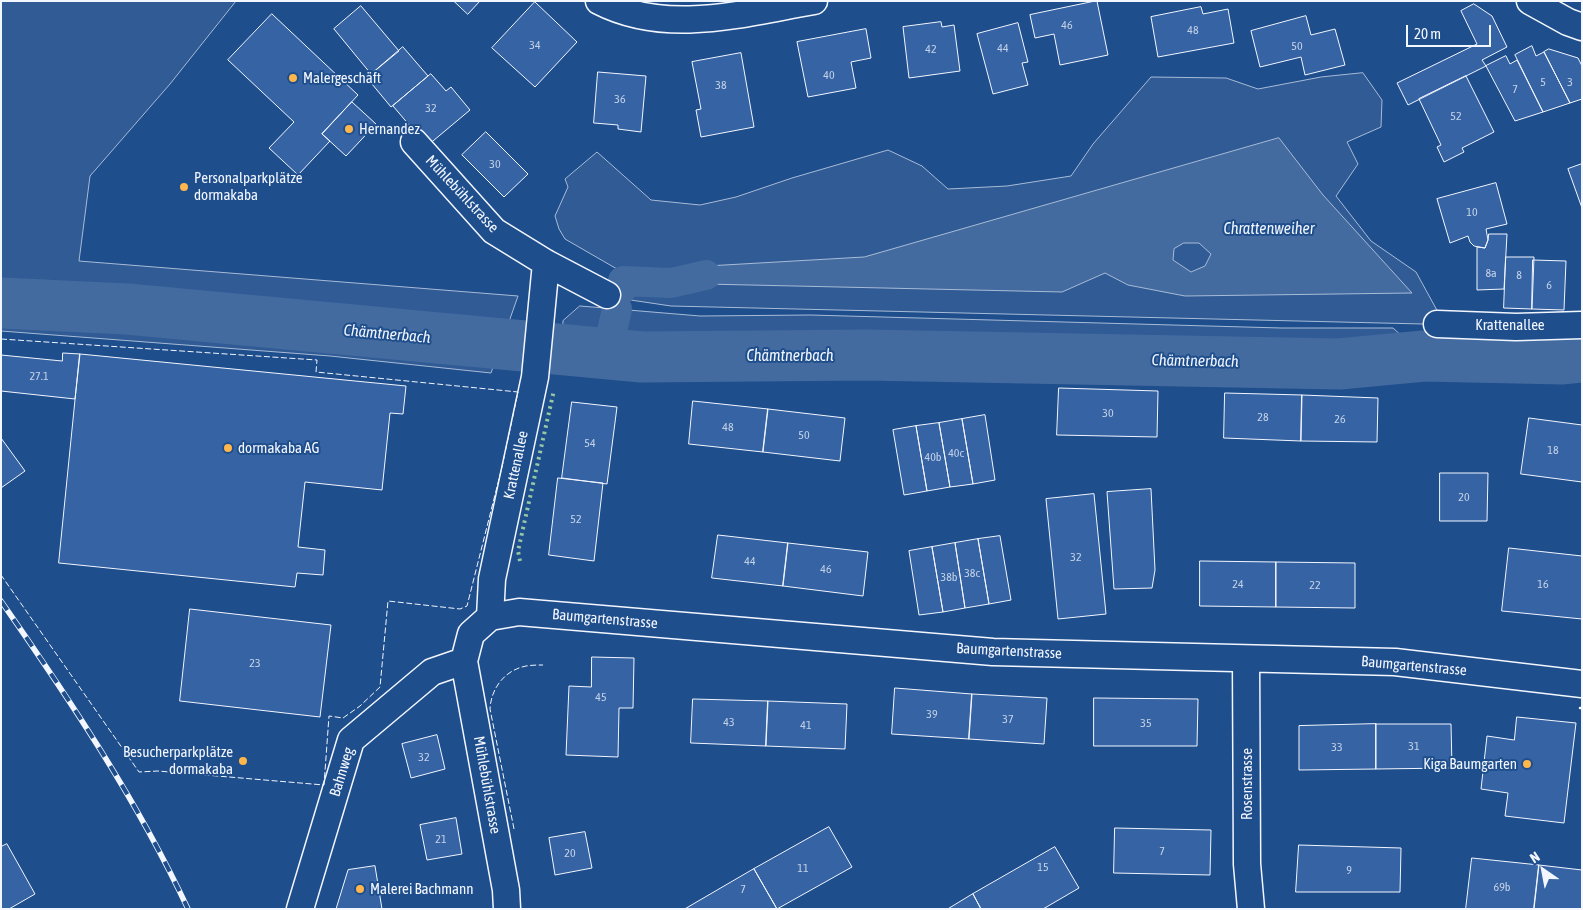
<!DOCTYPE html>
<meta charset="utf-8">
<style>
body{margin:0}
#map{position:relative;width:1583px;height:910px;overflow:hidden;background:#1f4e8c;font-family:"Asap Condensed",sans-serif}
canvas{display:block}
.frame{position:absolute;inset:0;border:2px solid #f2f6ff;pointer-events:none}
.north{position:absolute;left:1518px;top:845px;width:50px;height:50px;-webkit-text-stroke:4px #1f4e8c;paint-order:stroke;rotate:327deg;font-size:14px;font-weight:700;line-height:20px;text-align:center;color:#f2f6ff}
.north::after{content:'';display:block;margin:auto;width:18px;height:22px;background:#f2f6ff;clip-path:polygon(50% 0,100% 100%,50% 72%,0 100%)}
.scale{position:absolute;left:1406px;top:25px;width:85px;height:22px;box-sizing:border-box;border:2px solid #f2f6ff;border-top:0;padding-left:6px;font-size:15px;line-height:18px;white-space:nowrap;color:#f2f6ff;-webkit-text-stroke:4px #1f4e8c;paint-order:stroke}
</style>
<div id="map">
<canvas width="1583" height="910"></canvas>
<div class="frame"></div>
<div class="north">N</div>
<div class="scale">20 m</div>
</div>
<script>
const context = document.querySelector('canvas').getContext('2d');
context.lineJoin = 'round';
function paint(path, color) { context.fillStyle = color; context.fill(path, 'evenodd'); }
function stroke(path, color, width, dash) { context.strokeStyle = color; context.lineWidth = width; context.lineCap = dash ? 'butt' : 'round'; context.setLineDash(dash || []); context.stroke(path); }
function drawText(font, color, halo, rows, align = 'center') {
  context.font = font + ' "Asap Condensed",sans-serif'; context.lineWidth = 4; context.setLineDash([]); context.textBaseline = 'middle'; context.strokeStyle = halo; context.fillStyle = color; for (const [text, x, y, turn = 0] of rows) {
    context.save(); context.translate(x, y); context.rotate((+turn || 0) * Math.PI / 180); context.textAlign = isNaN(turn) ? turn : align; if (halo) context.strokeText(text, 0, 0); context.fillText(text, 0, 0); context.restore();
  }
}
const green = new Path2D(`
 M1 1H236L170 84 90 176 79 261 518 296 491 373 330 356 1 331Z
 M1363 73 1382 100 1381 127 1347 142 1358 164 1336 196 1371 241 1416 272 1439 314 1423 324 671 306 617 298 607 295 617 269 565 239 559 229 555 216 568 187 565 179 597 152 651 200 700 205 736 197 792 178 888 150 922 166 948 189 1007 186 1071 176 1093 144 1151 77 1226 78 1258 89 1321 77Z
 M580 306 700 316 810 315 1281 328H1393L1424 356 1339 364 867 355 642 357 562 350 563 321Z`);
paint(green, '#305b95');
stroke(green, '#a8bbd7', 1);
const water = new Path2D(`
 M1279 138 1323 195 1412 293 1185 296 1128 285 1105 273 1062 292 705 284 707 266 864 257ZM1184 243H1199L1211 254 1205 266 1191 272 1173 260 1174 249Z`);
paint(water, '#446ba0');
stroke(water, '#a8bbd7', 1);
stroke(new Path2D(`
 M621 290 623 281 671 283 706 275
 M607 354 617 309`), '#446ba0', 30);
stroke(new Path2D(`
 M1 303 127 309 642 357 867 355 1339 364 1424 356 1563 359 1582 357`), '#446ba0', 51);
const building = new Path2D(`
 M454 1H480L468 14Z
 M1097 1 1108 55 1060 65 1054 34 1035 38 1030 15Z
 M535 2 577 42 535 87 492 48Z
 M1474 4 1492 16 1507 47 1482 60 1486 66 1408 105 1397 83 1477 44 1461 11Z
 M361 6 399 51 371 74 334 29Z
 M1201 7 1203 14 1228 9 1234 43 1158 57 1151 17Z
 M272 14 358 95 322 134 330 141 298 175 269 148 294 122 228 60Z
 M1306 16 1311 35 1335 29 1345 65 1305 75 1301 57 1260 67 1251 31Z
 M941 22 942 27 954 25 960 71 909 78 903 27Z
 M1018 23 1028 62 1022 63 1028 85 993 94 977 34Z
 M866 29 871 58 851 62 856 88 808 97 797 42Z
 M1532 46 1536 56 1544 52 1570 103 1543 112 1515 55Z
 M403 47 428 76 391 107 367 78Z
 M1549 49 1578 58 1582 66V99L1570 103 1544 52Z
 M741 53 754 127 701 137 696 110 701 109 692 62Z
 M1506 56 1510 64 1517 60 1543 112 1515 121 1486 66Z
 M598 72 646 76 641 132 618 129V125L594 123Z
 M431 74 446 91 451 87 470 110 427 146 393 106Z
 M1466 76 1494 132 1462 148 1464 152 1444 162 1437 147 1441 145 1419 99Z
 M352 102 376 124 346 156 322 134Z
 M486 132 528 174 504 197 462 155Z
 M1582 164V208L1568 169Z
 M1496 183 1507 224 1486 229 1488 240 1485 248 1474 246 1470 242 1468 236 1450 243 1437 199Z
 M1489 234H1507L1504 289 1477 290V247L1485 248 1488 240Z
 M1506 257H1534L1532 309 1504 308Z
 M1533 260 1566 261 1564 310 1532 309Z
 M63 353 80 354 75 399 1 391V355L62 361Z
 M80 354 406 386 403 414 390 413 382 490 305 482 298 547 325 550 323 575 297 573 295 587 59 563Z
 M1059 388 1158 391 1157 437 1057 435Z
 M1225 393 1302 395 1301 441 1224 438Z
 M1302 395 1378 398 1377 442 1301 441Z
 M693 401 768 409 763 452 689 444Z
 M572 402 617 407 607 484 562 478Z
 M768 409 845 418 840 461 763 452Z
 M985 415 995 480 973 484 962 419Z
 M1529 418 1582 425V482L1521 474Z
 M962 419 973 484 950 487 939 423Z
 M939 423 950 487 927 491 916 426Z
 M916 426 927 491 904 495 893 430Z
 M1 438 25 471 1 488Z
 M1440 473H1488L1487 521H1440Z
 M558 478 603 483 594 561 549 555Z
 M1151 489 1155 570 1152 588 1114 589 1107 492Z
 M1094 494 1106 614 1058 619 1046 499Z
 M718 535 788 543 783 586 712 578Z
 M1000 536 1011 600 989 604 978 539Z
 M978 539 989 604 965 608 955 543Z
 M788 543 868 552 863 596 783 586Z
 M955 543 965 608 943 612 932 547Z
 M932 547 943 612 919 615 909 551Z
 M1509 548 1582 556V619L1502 611Z
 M1200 561 1276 562V607L1200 606Z
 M1276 562 1355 563V608L1276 607Z
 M190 609 331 625 320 717 180 701Z
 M592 657 634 658 633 708H619L618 757 566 755 569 686 591 687Z
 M895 688 972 694 969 739 892 734Z
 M972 694 1047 698 1044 744 969 739Z
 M1094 698 1198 699 1197 746H1094Z
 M693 699 768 701 766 746 691 743Z
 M768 701 847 704 845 749 766 746Z
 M1517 717 1576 723 1564 823 1505 816 1508 793 1481 789 1487 736 1514 740Z
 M1376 724H1451L1452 768 1376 769Z
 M1376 724V769L1299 770V726Z
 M437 735 445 769 411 778 402 744Z
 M456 818 462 854 427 860 420 825Z
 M829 827 852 867 777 909 754 869Z
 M1115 828 1211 830 1210 875 1114 873Z
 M585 832 592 868 555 875 549 838Z
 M7 844 35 894 9 909H1V847Z
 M1299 845 1401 848 1400 892H1296Z
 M1055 847 1079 888 1043 909H981L973 894Z
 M1472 858 1539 865 1534 909H1466Z
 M1539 865 1582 870V909H1534Z
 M375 866 382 909H336L348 870Z
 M754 869 777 909H685Z
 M973 894 981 909H948Z`);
paint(building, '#3563a3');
stroke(building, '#f2f6ff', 1);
const street = new Path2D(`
 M599 1C667 36 744 13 814 1
 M1530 1 1568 22 1582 27
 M414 142 494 231 546 263 607 295
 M1437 324 1516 327 1582 325
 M490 617 492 579 535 377 546 263
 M1246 659 1247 864 1251 909
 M300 909 351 740 432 672 464 661
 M507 909 506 890 464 661 471 634 490 617 519 612 993 652 1395 662 1582 684`);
stroke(street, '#f2f6ff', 29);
stroke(street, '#1f4e8c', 26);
const rail = new Path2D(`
 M1 601C70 700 137 800 188 909`);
stroke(rail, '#f2f6ff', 5.5);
stroke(rail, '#1f4e8c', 4, [11]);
stroke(new Path2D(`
 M520 561 518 551 554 390`), '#97c8a6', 4, [2.5, 4]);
stroke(new Path2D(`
 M1 339 317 360 316 372 518 392 502 467 467 606 460 609 388 601 380 687 360 706 343 718 329 716 324 785 158 771 139 772 1 575
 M514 829 490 709C491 688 505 670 526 666 532 665 538 665 543 665`), '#f2f6ff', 1, [6, 2.5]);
stroke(new Path2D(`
 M1580 708H1582`), '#f2f6ff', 2.5);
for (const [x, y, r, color] of [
 [293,78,5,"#ffb74d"],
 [349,129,5,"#ffb74d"],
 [184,187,5,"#ffb74d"],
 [228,448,5,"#ffb74d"],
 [243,761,5,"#ffb74d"],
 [1527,764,5,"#ffb74d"],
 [360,889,5,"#ffb74d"]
]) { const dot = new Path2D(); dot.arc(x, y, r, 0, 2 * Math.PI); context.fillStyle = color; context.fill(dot); stroke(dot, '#1f4e8c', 2); }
drawText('12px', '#c3d1e8', null, [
 ["46",1067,25],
 ["48",1193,30],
 ["34",535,45],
 ["50",1297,46],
 ["44",1003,48],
 ["42",931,49],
 ["40",829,75],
 ["5",1543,82],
 ["3",1570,82],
 ["38",721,85],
 ["7",1515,89],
 ["36",620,99],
 ["32",431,108],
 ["52",1456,116],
 ["30",495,164],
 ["10",1472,212],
 ["8a",1491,273],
 ["8",1519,275],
 ["6",1549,285],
 ["27.1",39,376],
 ["30",1108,413],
 ["28",1263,417],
 ["26",1340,419],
 ["48",728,427],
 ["50",804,435],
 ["54",590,443],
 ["18",1553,450],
 ["40c",956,453],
 ["40b",933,457],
 ["20",1464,497],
 ["52",576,519],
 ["32",1076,557],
 ["44",750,561],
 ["46",826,569],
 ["38c",972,573],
 ["38b",949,577],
 ["24",1238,584],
 ["16",1543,584],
 ["22",1315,585],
 ["23",255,663],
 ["45",601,697],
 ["39",932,714],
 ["37",1008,719],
 ["43",729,722],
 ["35",1146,723],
 ["41",806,725],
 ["31",1414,746],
 ["33",1337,747],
 ["32",424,757],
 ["21",441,839],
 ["7",1162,851],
 ["20",570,853],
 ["15",1043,867],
 ["11",803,868],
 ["9",1349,870],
 ["69b",1502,887],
 ["7",743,889]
]);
drawText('15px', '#f2f6ff', '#1f4e8c', [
 ["Malergeschäft",303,78],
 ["Hernandez",359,129],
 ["Personalparkplätze",194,178],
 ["dormakaba",194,195],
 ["dormakaba AG",238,448],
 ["Besucherparkplätze",233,752,"right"],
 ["dormakaba",233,769,"right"],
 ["Kiga Baumgarten",1517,764,"right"],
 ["Malerei Bachmann",370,889]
], 'left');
drawText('15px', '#f2f6ff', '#1f4e8c', [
 ["Mühlebühlstrasse",462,194,47],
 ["Krattenallee",1510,325],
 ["Krattenallee",516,465,-78],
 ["Baumgartenstrasse",605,619,5],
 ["Baumgartenstrasse",1009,651,3],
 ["Baumgartenstrasse",1414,666,5],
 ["Bahnweg",342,772,-73],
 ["Rosenstrasse",1247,784,-90],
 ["Mühlebühlstrasse",487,785,80]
]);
drawText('italic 16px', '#f2f6ff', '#1f4e8c', [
 ["Chrattenweiher",1269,229],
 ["Chämtnerbach",387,334,5],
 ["Chämtnerbach",790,356],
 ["Chämtnerbach",1195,361,1]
]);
</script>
